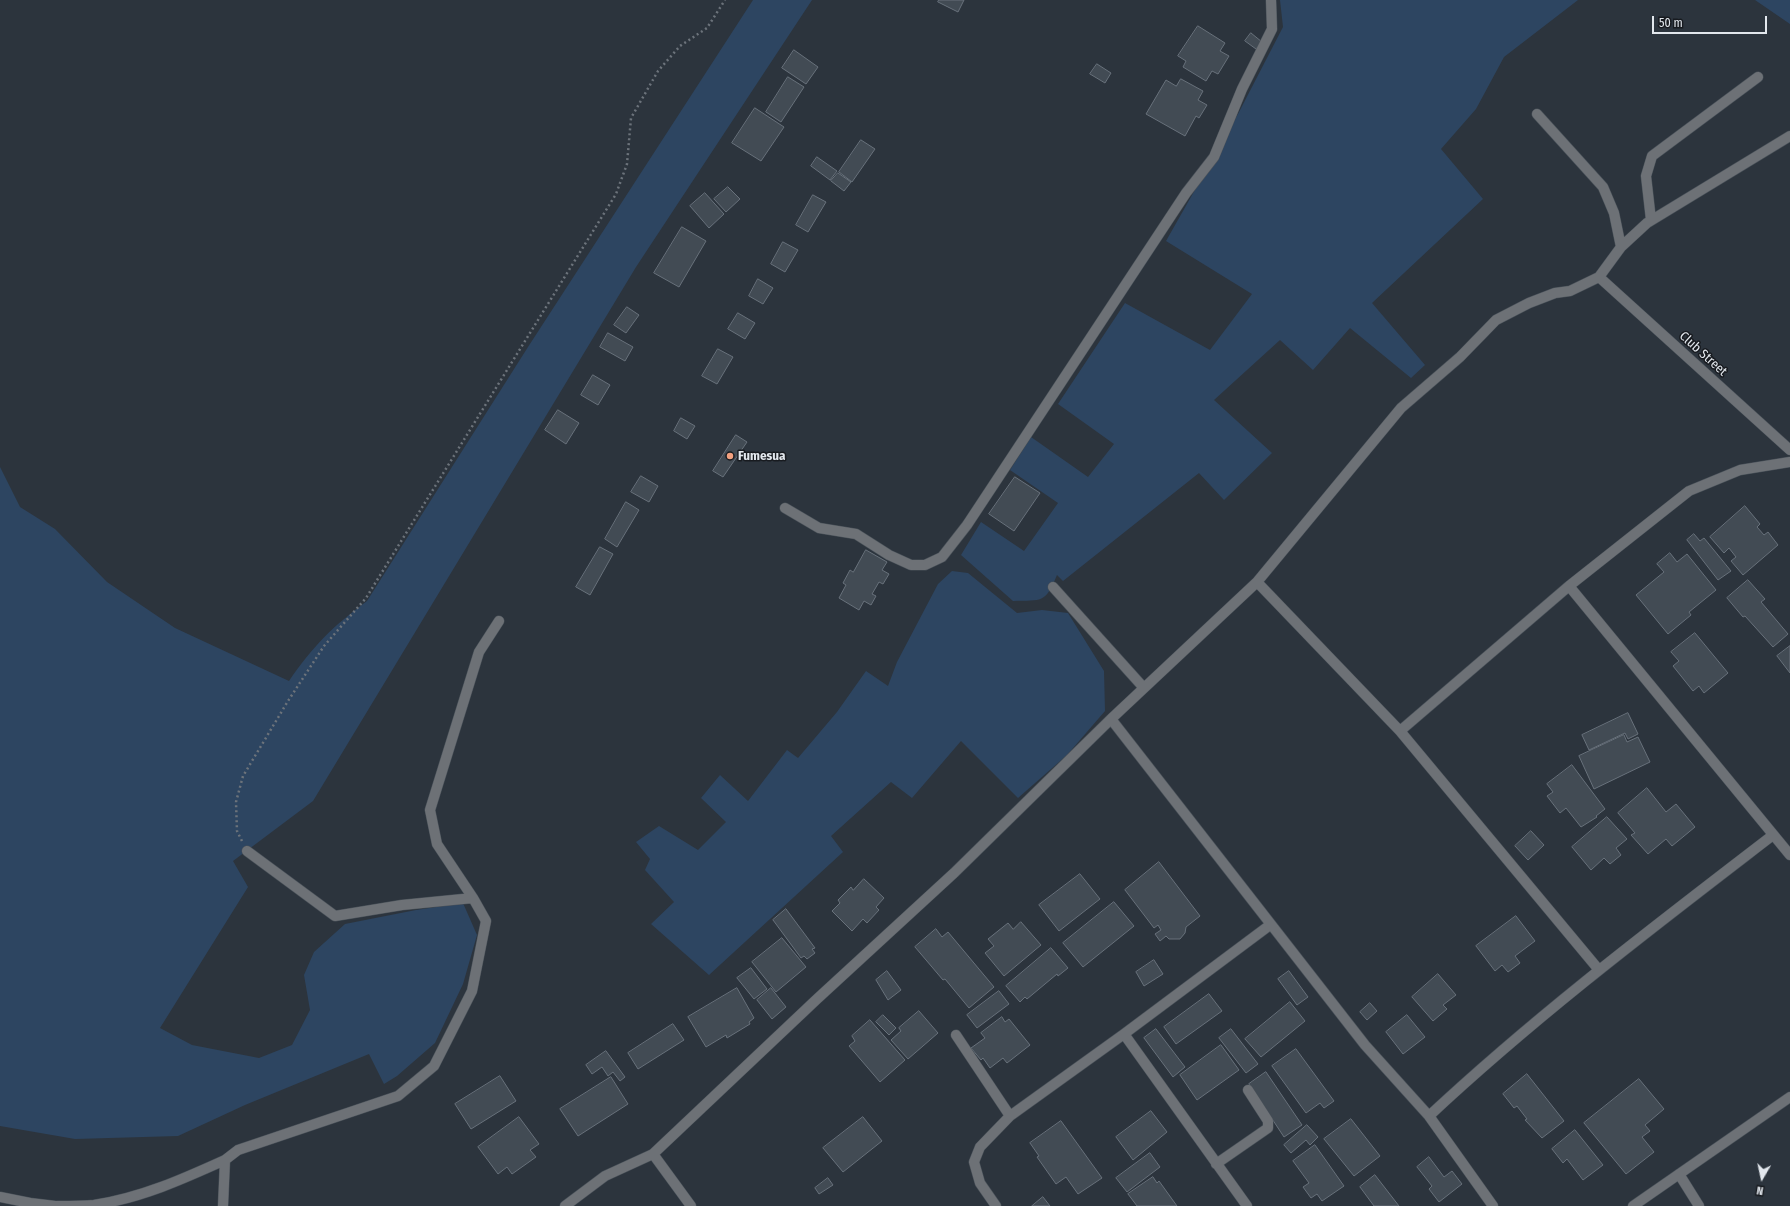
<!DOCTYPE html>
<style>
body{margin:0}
#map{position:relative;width:1790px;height:1206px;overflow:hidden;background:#2c343d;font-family:"Fira Sans Condensed",sans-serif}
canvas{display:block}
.north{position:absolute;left:1742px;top:1158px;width:40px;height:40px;-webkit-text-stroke:3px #181b20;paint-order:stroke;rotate:189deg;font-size:11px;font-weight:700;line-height:16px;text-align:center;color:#e2e7ed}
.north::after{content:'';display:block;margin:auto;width:14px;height:18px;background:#e2e7ed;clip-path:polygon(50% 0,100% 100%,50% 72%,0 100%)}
.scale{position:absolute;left:1652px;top:16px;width:115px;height:18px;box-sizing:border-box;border:2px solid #e2e7ed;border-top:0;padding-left:5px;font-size:12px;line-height:14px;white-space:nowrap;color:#e2e7ed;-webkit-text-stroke:3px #181b20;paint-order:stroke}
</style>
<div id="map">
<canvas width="1790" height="1206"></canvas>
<div class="north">N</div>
<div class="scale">50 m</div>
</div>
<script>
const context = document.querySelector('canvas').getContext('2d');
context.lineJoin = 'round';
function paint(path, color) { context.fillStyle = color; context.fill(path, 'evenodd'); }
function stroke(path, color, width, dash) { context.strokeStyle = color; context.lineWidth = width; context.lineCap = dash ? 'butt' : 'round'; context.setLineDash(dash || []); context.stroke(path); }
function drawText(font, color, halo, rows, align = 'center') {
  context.font = font + ' "Fira Sans Condensed",sans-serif'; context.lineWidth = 3; context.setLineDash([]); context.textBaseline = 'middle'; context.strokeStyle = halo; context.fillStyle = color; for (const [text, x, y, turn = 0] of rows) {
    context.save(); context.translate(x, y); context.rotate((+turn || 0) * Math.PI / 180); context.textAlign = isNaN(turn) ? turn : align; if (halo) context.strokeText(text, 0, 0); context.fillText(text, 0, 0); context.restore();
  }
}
paint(new Path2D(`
 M753 0H812L636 267 313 801 233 861 248 887 160 1028 192 1045 259 1058 292 1045 310 1010 304 975 314 952 345 924 416 910 463 903 477 935 463 984 435 1043 397 1076 384 1084 369 1054 245 1105 178 1136 75 1139 0 1126V467L20 507 55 529 107 582 175 628 289 681C313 646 333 626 367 601L528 347Z
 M1280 0H1578L1504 57 1476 109 1441 149 1483 199 1372 303 1425 365 1411 378 1350 328 1313 370 1280 340 1214 400 1272 453 1224 500 1199 473 1063 581 1057 575C1045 604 1042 600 1013 601L961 555 981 522 1024 551 1058 503 1010 470 1031 437 1088 477 1114 444 1058 404 1125 303 1210 350 1252 294 1166 241 1238 114 1283 27Z
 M1755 0H1790V24Z
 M952 571 968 573 1017 613 1042 610 1068 613 1104 671 1105 711 1067 755 1018 798 961 741 912 798 891 782 831 836 843 852 709 975 651 924 674 902 645 870 650 859 636 842 659 826 698 850 726 822 701 798 720 775 748 801 787 750 798 758 837 712 866 671 888 686 897 662 938 584Z`), '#2d4561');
const building = new Path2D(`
 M939 0H964L958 12 938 2Z
 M1198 26 1225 43 1220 51 1229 56 1218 74 1212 71 1206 81 1183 67 1186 61 1178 56Z
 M1251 33 1262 42 1256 49 1245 41Z
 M794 50 818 67 806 84 782 68Z
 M1097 64 1111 73 1105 83 1090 74Z
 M788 77 804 87 781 122 766 112Z
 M1181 79 1203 91 1198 100 1207 105 1199 118 1196 116 1185 136 1146 114 1166 80 1176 86Z
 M755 108 784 127 761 161 732 143Z
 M861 140 875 149 852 182 839 172Z
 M817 157 837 171 830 180 811 166Z
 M838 173 851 182 844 191 831 181Z
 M728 187 740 199 726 212 714 199Z
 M705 193 724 214 709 228 690 206Z
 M813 195 826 202 808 232 796 225Z
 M682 227 706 241 679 287 654 273Z
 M783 242 798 250 785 272 771 264Z
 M758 279 773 288 763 304 749 296Z
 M627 307 639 315 626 333 614 325Z
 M738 313 755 323 745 339 728 329Z
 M608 333 633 347 625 361 600 347Z
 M718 349 733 357 717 384 702 376Z
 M593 375 610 385 598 405 581 395Z
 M558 410 579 423 566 444 545 430Z
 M681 418 695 426 687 439 674 431Z
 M736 435 747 442 723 477 713 471Z
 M641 476 658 486 649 502 631 492Z
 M1015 477 1040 493 1014 531 989 514Z
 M626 502 639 510 617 547 605 539Z
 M1745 506 1760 524 1757 527 1764 535 1768 532 1778 545 1743 575 1731 561 1736 557 1729 548 1724 553 1710 537Z
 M1694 534 1700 541 1704 538 1731 571 1718 580 1687 540Z
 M600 547 613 554 590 595 576 587Z
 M866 550 887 562 882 570 889 574 883 584 879 582 872 594 876 596 871 605 864 601 859 610 839 598 846 585 843 583 850 570 853 572Z
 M1670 553 1677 562 1687 554 1716 590 1689 612 1691 615 1668 634 1636 595 1664 572 1657 564Z
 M1748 580 1765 599 1761 602 1788 634 1773 647 1745 616 1743 617 1727 598Z
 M1695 633 1728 673 1704 693 1699 686 1693 691 1673 666 1679 661 1671 652Z
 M1790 646V673L1777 656Z
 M1628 713 1638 734 1628 739 1625 733 1589 750 1582 735Z
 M1624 735 1627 742 1638 737 1650 762 1594 789 1579 756Z
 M1572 765 1605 809 1596 816 1597 817 1581 827 1566 808 1560 813 1547 796 1553 792 1547 784Z
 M1647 788 1666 812 1676 804 1695 827 1672 846 1666 839 1648 854 1631 835 1635 833 1618 813Z
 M1607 817 1627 839 1616 848 1621 855 1610 864 1604 858 1591 870 1572 847Z
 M1531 831 1544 845 1528 860 1515 846Z
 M1159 862 1200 916 1186 927 1185 933 1180 939H1169L1166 936 1160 941 1155 934 1161 930 1158 925 1154 928 1125 890Z
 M1080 874 1100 899 1059 931 1039 905Z
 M864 879 884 898 876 907 879 910 867 923 863 919 852 931 832 911 840 903 838 900 851 887 853 890Z
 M1114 902 1134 926 1083 967 1063 943Z
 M786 909 815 948 812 949 815 953 807 959 804 956 801 958 773 920Z
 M1516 916 1535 941 1515 956 1520 963 1508 972 1502 965 1495 971 1476 946Z
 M1021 922 1041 945 1004 976 985 953 994 946 988 939 1008 923 1013 929Z
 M936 929 942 937 948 932 994 987 969 1008 945 979 943 980 915 947Z
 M782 938 806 967 776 992 752 962Z
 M1051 948 1068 968 1058 976 1057 974 1027 999 1025 997 1020 1002 1006 986Z
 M1154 960 1163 974 1144 986 1136 972Z
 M751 968 767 989 754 999 737 978Z
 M887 971 901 990 888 1000 876 980Z
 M1289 971 1308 997 1297 1005 1278 979Z
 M1438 974 1456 995 1443 1005 1447 1009 1433 1021 1412 997Z
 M737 988 754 1018 749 1022 750 1024 727 1038 726 1035 706 1047 688 1017Z
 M771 988 786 1007 772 1019 757 1000Z
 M999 991 1009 1004 977 1028 967 1015Z
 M1209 994 1222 1011 1176 1044 1164 1027Z
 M1290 1002 1305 1021 1261 1057 1245 1039Z
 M1370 1003 1377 1011 1367 1020 1360 1012Z
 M919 1011 938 1033 908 1059 891 1040 901 1031 899 1028Z
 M883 1015 896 1028 889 1035 876 1022Z
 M1407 1015 1425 1037 1403 1054 1386 1032Z
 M1002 1017 1005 1022 1009 1019 1030 1045 1007 1063 1003 1058 990 1068 983 1058 981 1060 971 1048 985 1038 981 1033Z
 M870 1020 905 1060 880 1082 849 1046 855 1041 852 1036Z
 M673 1024 684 1040 638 1069 628 1053Z
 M1156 1029 1185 1067 1173 1077 1144 1038Z
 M1231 1029 1258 1064 1246 1073 1219 1038Z
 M1221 1045 1239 1070 1197 1100 1180 1075Z
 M1296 1049 1334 1101 1324 1108 1320 1103 1306 1113 1272 1066Z
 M606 1051 625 1077 620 1081 613 1072 608 1076 602 1067 592 1074 586 1065Z
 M1266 1072 1302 1125 1284 1137 1249 1084Z
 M1527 1074 1564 1121 1542 1138 1525 1120 1527 1119 1517 1106 1514 1108 1503 1094Z
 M500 1076 516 1101 471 1129 455 1104Z
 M611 1077 628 1104 578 1136 560 1109Z
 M1639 1079 1664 1109 1645 1125 1650 1131 1642 1137 1654 1152 1626 1174 1584 1123Z
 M1151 1111 1167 1132 1133 1160 1116 1137Z
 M519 1117 539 1144 530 1150 536 1157 512 1174 507 1167 498 1174 478 1147Z
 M863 1117 882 1141 843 1172 823 1148Z
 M1351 1119 1380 1156 1354 1176 1324 1139Z
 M1061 1121 1102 1178 1078 1194 1066 1177 1056 1184 1037 1157 1039 1156 1030 1143Z
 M1307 1125 1318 1137 1310 1145 1306 1140 1291 1153 1284 1145Z
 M1575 1130 1603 1165 1583 1180 1567 1159 1563 1163 1552 1149Z
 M1315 1145 1344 1186 1322 1201 1317 1194 1311 1198 1303 1187 1309 1183 1293 1161Z
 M1150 1153 1160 1167 1127 1192 1116 1178Z
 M1429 1157 1444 1177 1452 1171 1462 1184 1439 1202 1429 1189 1432 1186 1417 1167Z
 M1375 1175 1399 1206H1374L1360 1187Z
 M1153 1177 1157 1183 1159 1181 1177 1206H1137L1128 1194Z
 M828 1178 833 1185 819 1194 815 1188Z
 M1043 1197 1050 1206H1032Z`);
paint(building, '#424b54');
stroke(building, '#68717b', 1);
const minor = new Path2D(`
 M1537 114 1603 187 1614 213 1621 247
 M1651 220 1646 176 1652 156 1758 77
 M1599 277 1790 450
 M785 508 819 528 856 534 889 555 911 565H925L942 557 967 525 1186 193 1214 157 1242 89 1272 29 1271 0
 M1257 582 1400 731 1599 970
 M1569 586 1790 855
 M1053 587 1144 688
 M1111 719 1365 1045 1429 1116 1493 1206
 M1400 731 1569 586 1689 491 1740 470 1790 462
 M473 898 437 844 430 810 479 652 499 621
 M1124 1034 1247 1206
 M956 1035 1010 1116
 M1429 1116C1537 1015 1656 925 1773 835
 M653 1154 691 1206
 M1216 1164 1268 1128V1121L1248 1090
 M1679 1174 1699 1206
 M0 1197 30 1203V1206
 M30 1203 55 1206
 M57 1206C69 1206 82 1206 94 1205 141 1198 183 1179 225 1160
 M223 1206 225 1160 238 1150 398 1096 434 1066 472 991 486 921 473 898 402 905 335 916 247 851
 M565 1206 605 1176 653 1154 817 999 954 873 1111 719 1257 582 1401 408 1460 357 1496 320 1529 303 1555 293 1570 291 1599 277 1621 247 1647 223 1790 136
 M996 1206 980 1183 974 1162 980 1147 1010 1116 1124 1034 1270 925
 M1633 1206 1790 1097`);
stroke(minor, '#495159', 11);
stroke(new Path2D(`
 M242 841 237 831 236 802 243 776 288 701 324 646 366 598 616 194 627 164 631 118 658 71 680 46 707 28 725 0`), '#6c737b', 2.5, [2, 3]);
stroke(minor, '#6d7176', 10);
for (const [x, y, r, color] of [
 [730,456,4,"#f2a07f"]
]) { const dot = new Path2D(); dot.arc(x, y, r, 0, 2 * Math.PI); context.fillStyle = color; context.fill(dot); stroke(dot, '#181b20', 1.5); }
drawText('13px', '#e2e7ed', '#181b20', [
 ["Club Street",1703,354,42]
]);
drawText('bold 13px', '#e2e7ed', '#181b20', [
 ["Fumesua",738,456]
], 'left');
</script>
